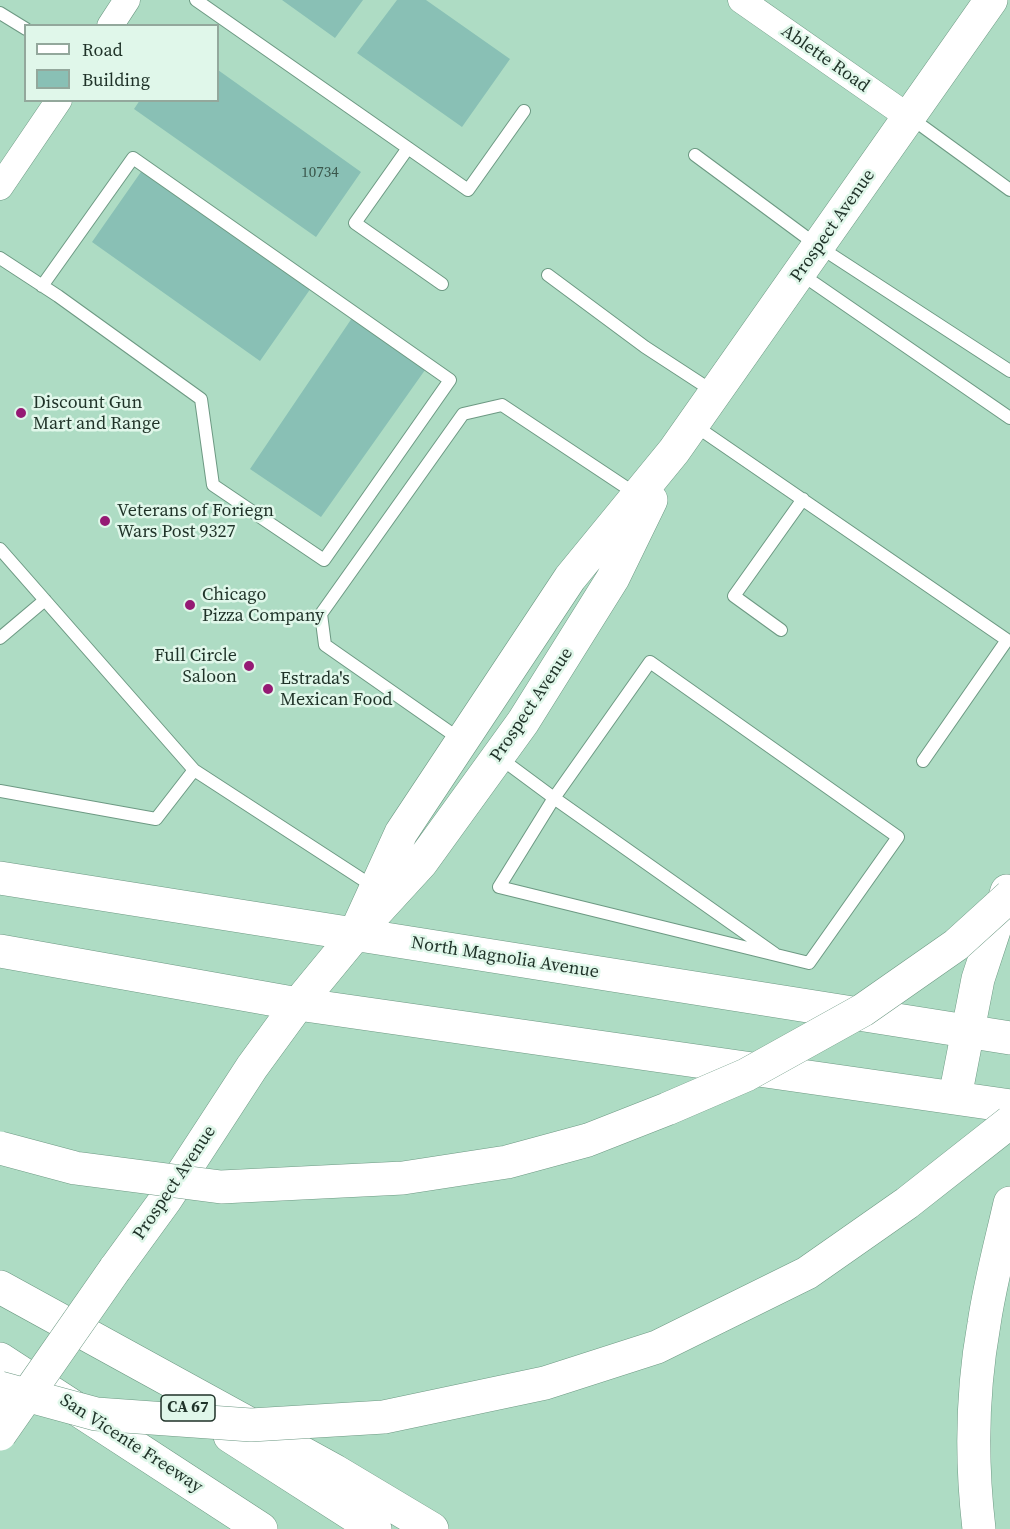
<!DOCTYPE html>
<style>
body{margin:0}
#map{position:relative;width:1010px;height:1529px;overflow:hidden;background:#aedcc4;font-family:"Source Serif 4",serif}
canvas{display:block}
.legend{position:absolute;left:24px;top:24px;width:195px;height:78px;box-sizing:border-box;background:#e0f7ea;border:2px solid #93a89c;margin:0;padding:8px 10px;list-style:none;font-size:18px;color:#1f3228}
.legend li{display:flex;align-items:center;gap:12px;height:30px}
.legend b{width:30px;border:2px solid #93a89c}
</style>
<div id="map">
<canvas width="1010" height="1529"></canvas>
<ul class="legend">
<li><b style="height:8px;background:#fff"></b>Road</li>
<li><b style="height:16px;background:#89c0b5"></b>Building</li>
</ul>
</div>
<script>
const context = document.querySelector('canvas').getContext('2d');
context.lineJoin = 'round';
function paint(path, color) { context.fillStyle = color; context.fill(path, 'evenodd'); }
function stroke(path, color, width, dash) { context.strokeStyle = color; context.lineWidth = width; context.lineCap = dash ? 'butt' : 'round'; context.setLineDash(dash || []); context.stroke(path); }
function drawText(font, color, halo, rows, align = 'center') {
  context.font = font + ' "Source Serif 4",serif'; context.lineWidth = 5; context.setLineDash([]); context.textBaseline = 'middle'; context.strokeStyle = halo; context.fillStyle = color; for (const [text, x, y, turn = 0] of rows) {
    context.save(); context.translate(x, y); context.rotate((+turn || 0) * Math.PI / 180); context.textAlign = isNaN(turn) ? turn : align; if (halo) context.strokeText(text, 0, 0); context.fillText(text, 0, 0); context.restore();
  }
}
paint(new Path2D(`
 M282 0H363L335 38Z
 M397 0H426L510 59 462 127 357 53Z
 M218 70 361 172 316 237 134 109 140 100H218Z
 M143 169 311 288 260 361 92 242Z
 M352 318 425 370 321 517 250 469Z`), '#89c0b5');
const lane = new Path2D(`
 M196 0 468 190 524 111
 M0 13 26 29
 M911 118 1010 190
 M408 148 355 223 442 284
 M695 155 818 246 1010 371
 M0 258 58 296 201 399 213 485 324 560 450 380 133 158 42 286
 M801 274 1010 418
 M548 275 645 347 714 392
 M694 425 1007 640 923 761
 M0 549 194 770 374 887
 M781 630 734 596 803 499
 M0 638 45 600
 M461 740 325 645 321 614 463 414 502 405 636 494
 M500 758 554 798 650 662 898 837 809 963 499 887 554 798 775 954
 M0 791 156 819 194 770`);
const street = new Path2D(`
 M741 0 910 118
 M110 26 127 0
 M0 187 59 100`);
const secondary = new Path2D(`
 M376 912 421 863 523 722 613 578 651 500
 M354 936 401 833 570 578 674 451 991 0`);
const primary = new Path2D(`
 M0 878 1010 1038
 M0 951 298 1004 1010 1106
 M115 1269 166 1199 252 1067 298 1004 354 936`);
const highway = new Path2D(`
 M955 1097 978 979 1007 891
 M0 1287 335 1471 432 1529
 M0 1359 261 1529
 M230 1436 375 1529
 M979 1529C971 1461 972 1391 984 1324 990 1283 1001 1243 1010 1203`);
stroke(lane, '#6d9983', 14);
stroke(street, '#6d9983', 27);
stroke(secondary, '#6d9983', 34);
stroke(primary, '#6d9983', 34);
stroke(highway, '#6d9983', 34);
stroke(lane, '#fff', 12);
stroke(street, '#fff', 26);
stroke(secondary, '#fff', 33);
stroke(primary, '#fff', 33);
stroke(highway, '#fff', 33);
const primaryBridge = new Path2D(`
 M0 1434 115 1269`);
const highwayBridge = new Path2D(`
 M0 1148 75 1168 221 1187 403 1178 507 1162 588 1140 667 1109 746 1075 863 1010 956 945 1010 896
 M0 1388 96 1414 251 1425 384 1417 545 1383 657 1347 807 1273 907 1203 1010 1122`);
stroke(primaryBridge, '#6d9983', 34, []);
stroke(highwayBridge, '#6d9983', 34, []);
stroke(primaryBridge, '#fff', 33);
stroke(highwayBridge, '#fff', 33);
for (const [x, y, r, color] of [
 [21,413,6,"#951a74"],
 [105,521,6,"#951a74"],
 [190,605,6,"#951a74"],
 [249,666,6,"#951a74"],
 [268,689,6,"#951a74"]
]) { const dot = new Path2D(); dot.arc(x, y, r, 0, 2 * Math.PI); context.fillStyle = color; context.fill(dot); stroke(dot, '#e0f7ea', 2); }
drawText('15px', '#3a564b', null, [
 ["10734",320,173]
]);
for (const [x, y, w] of [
 [188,1408,54]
]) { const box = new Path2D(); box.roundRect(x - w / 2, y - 13, w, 26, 4.5); context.fillStyle = '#e0f7ea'; context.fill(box); stroke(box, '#1f3228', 1.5); }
drawText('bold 16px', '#1f3228', null, [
 ["CA 67",188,1408]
]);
drawText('18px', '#1f3228', '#e0f7ea', [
 ["Ablette Road",825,59,35],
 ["Prospect Avenue",833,226,-55],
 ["Prospect Avenue",532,705,-56],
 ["North Magnolia Avenue",505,958,9],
 ["Prospect Avenue",175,1183,-56],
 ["San Vicente Freeway",131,1444,33]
]);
drawText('18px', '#1f3228', '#e0f7ea', [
 ["Discount Gun",33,403],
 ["Mart and Range",33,424],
 ["Veterans of Foriegn",117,511],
 ["Wars Post 9327",117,532],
 ["Chicago",202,595],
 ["Pizza Company",202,616],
 ["Full Circle",237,656,"right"],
 ["Saloon",237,677,"right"],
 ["Estrada's",280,679],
 ["Mexican Food",280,700]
], 'left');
</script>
